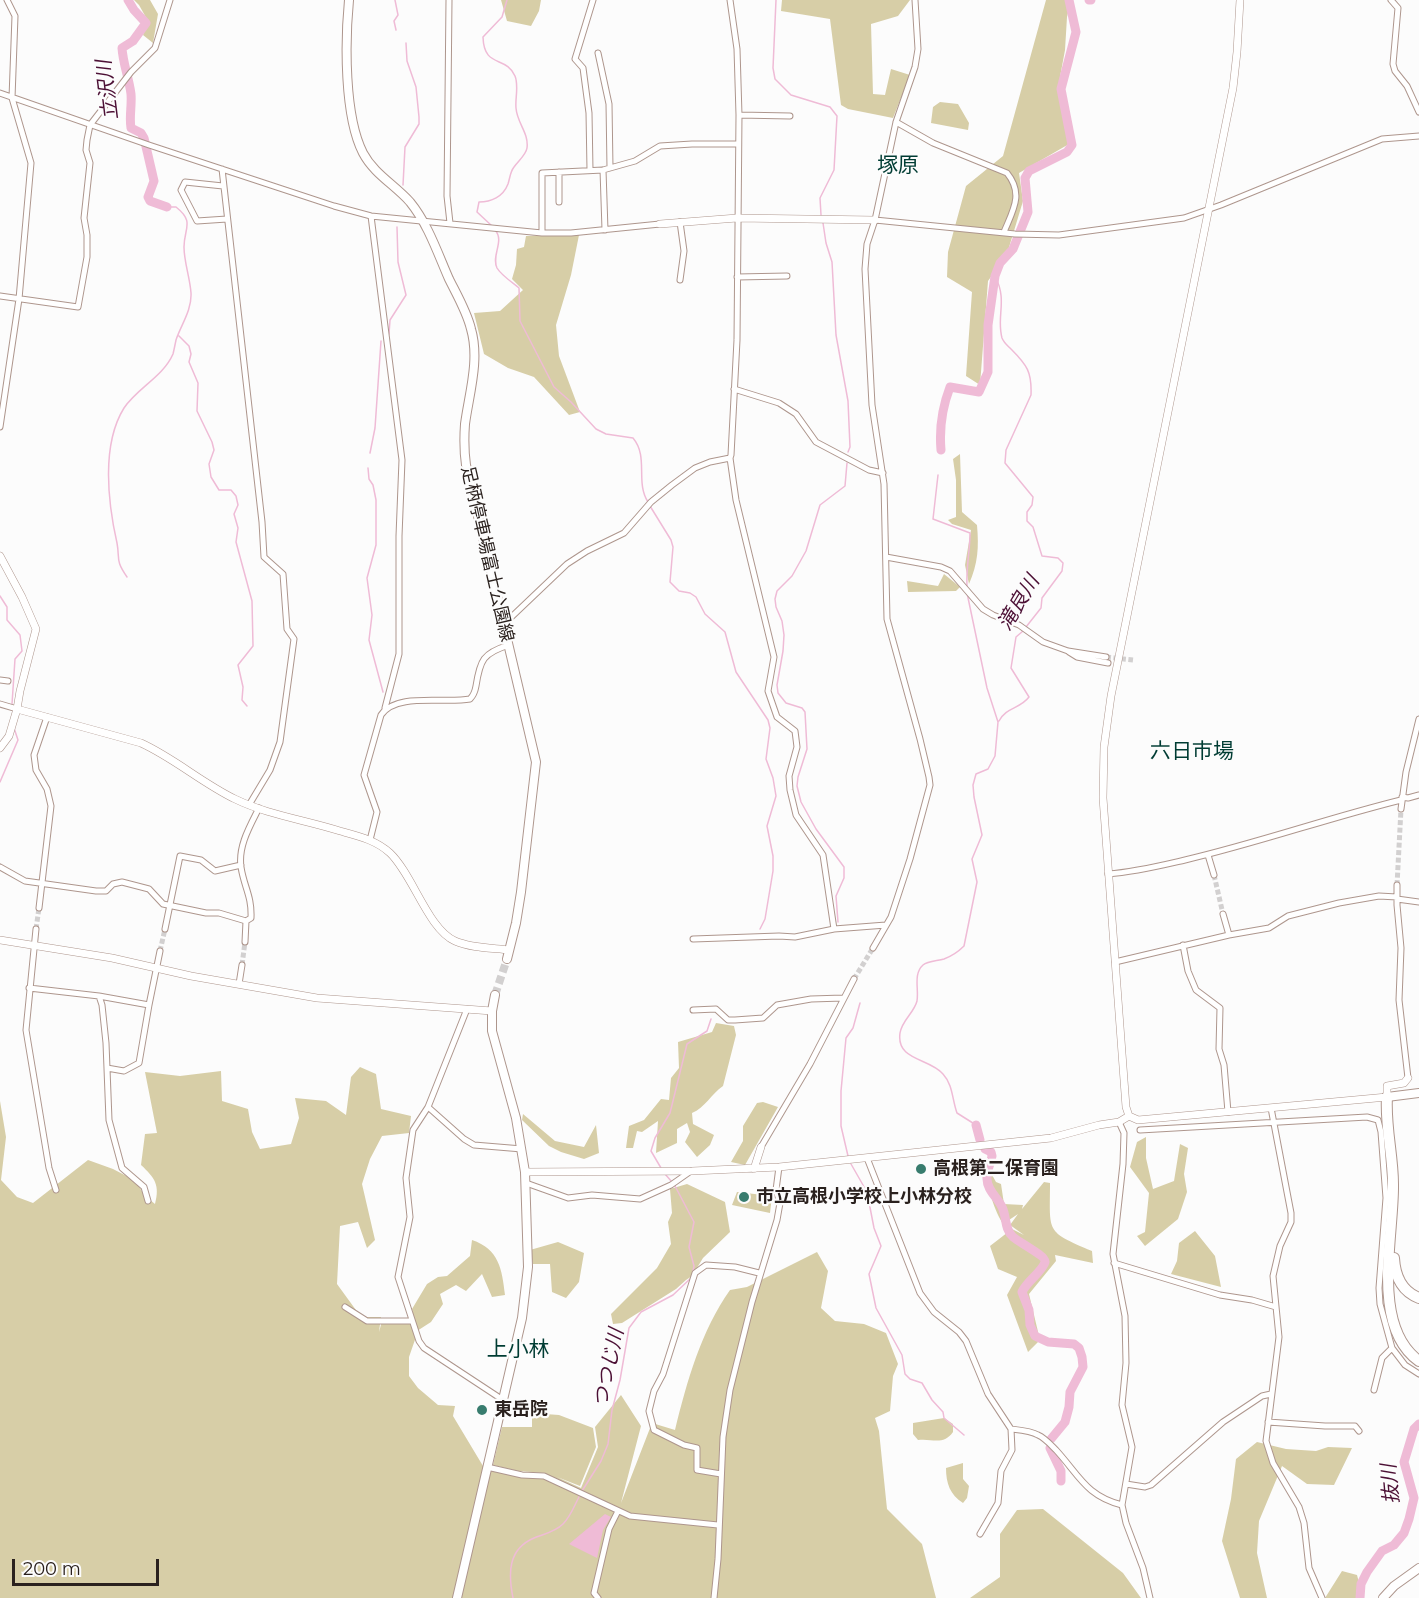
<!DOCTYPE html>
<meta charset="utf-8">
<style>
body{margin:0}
#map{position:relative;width:1419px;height:1598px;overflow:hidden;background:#fcfcfc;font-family:Montserrat,sans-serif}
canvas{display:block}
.scale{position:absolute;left:12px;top:1559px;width:147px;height:27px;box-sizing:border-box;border:3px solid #2a211e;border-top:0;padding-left:8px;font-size:18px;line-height:21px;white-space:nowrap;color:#2a211e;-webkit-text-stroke:4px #fcfcfc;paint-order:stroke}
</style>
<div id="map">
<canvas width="1419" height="1598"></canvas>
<div class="scale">200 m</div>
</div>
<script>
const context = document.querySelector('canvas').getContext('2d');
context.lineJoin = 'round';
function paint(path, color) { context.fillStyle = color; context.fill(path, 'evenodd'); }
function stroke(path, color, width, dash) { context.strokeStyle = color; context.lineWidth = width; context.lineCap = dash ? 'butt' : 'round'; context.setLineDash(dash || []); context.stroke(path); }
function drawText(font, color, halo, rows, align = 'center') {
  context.font = font + ' Montserrat,"Noto Sans JP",sans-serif'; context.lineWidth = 4.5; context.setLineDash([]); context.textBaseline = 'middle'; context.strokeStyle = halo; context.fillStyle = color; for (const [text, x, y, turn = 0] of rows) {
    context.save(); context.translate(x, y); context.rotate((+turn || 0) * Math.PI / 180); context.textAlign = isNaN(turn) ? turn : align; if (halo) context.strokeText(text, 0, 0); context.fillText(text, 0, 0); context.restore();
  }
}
paint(new Path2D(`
 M134 0H150L158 14 153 43 143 35 148 21 139 5Z
 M501 0H541L539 11 531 26 507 21Z
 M782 0H910L898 16 871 24 873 94 885 95 891 69 910 75 893 118 848 109 841 105 830 19 781 11Z
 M1046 0H1071L1067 17 1065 50 1058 88 1069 144 1019 173 1023 201 1007 254 988 281 980 385 966 376 972 292 947 277 948 252 966 186 1003 156Z
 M940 102 958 104 969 123 968 130 931 123 933 107Z
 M579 235 571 275 556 325 559 356 580 412 569 415 534 377 508 368 484 354 474 313 500 311 523 290 512 279 516 265 517 249 524 247 526 236Z
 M960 454 962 512 977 525C979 548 978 563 969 584L965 565 971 530 952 524 948 520 956 517V480L953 459Z
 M944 574 960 587 956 591 908 592 907 581 938 586Z
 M716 1023 734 1026 736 1035 723 1086C711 1094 705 1108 692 1113L693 1124 714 1135 710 1145 697 1157 685 1142 690 1132 687 1123 677 1129V1143L656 1153 658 1121 642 1132 637 1131 633 1148H626L629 1126 644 1120 661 1099 669 1100 671 1078 679 1068 678 1042 712 1032Z
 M360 1067 376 1074 381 1109 411 1116 409 1133 382 1136 370 1159 362 1184 375 1240 367 1248 358 1222 340 1226 337 1284 361 1317H381L379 1332 382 1321H412L417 1334 409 1357V1376L418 1388 438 1405 455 1406 453 1416 483 1466 518 1472 546 1473 518 1471 493 1465 502 1427H532V1413L559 1415 593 1428 596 1447 580 1486 557 1477 581 1488 598 1447 595 1427 621 1395 641 1426 621 1503 652 1423 675 1430C687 1381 701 1331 730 1290L747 1287 817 1252 828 1271 821 1308 835 1321 864 1324 886 1333 898 1364 893 1376 890 1411 875 1418 879 1431 887 1509 922 1544 936 1598H0V1101L6 1137 1 1180 17 1197 33 1203 88 1160 113 1169 136 1181 144 1195 155 1204C160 1185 155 1178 141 1165L145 1134 157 1133 145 1072 180 1076 221 1071 222 1101 248 1109 252 1132 260 1149 291 1144 299 1118 295 1098 326 1101 346 1115 351 1077Z
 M763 1102 778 1107 745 1165 731 1162 743 1141V1126L757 1103Z
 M523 1114 555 1141 584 1147 596 1125 599 1153 584 1159 561 1152 549 1146 522 1120Z
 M1146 1137V1158L1153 1189 1174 1181 1180 1144 1188 1148 1184 1174 1187 1192 1178 1219 1145 1246 1137 1236 1145 1232 1149 1193 1130 1167 1137 1142Z
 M991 1173 996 1182 1001 1184 1004 1204 1023 1205 1022 1209 1044 1182 1050 1183C1050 1233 1045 1231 1092 1251L1093 1263 1055 1255 1056 1261 1029 1294 1040 1340 1028 1352 1007 1295 1017 1277 998 1269 990 1246 1012 1229 1024 1235 1010 1225 1018 1214 1003 1224C996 1213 984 1184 991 1173Z
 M687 1184 725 1202 730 1232 703 1258 692 1276 686 1280 676 1289 622 1323 613 1324 611 1314 657 1268 671 1244 668 1222 672 1213 670 1189Z
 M737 1192 772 1196 770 1213 732 1205Z
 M1195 1231 1215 1256 1221 1287 1171 1274 1177 1261 1179 1243Z
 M472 1240C499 1249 502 1269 505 1295L492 1297 482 1274 466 1291 456 1285 440 1294 443 1304 431 1322 417 1331 412 1309 427 1284 438 1277 447 1276 470 1256Z
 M558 1242 584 1253 579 1282 566 1298 552 1292 550 1264H533L530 1250Z
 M944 1418 953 1424V1432C943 1446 932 1438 918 1440L913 1434V1423Z
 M1257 1442 1286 1449 1316 1451 1328 1447 1352 1448 1334 1485 1307 1484 1282 1466 1259 1521 1257 1553 1267 1598H1240L1222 1541 1231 1499 1236 1459Z
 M963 1463V1479L969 1486 967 1498 963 1503C950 1495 946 1483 946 1468Z
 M1043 1509 1123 1573 1141 1598H970L1000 1577V1534L1017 1510Z
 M1342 1571 1357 1575 1363 1598H1325Z`), '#d7cea7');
paint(new Path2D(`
 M605 1514 611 1517 603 1530 597 1558 569 1544Z`), '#efbbd6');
stroke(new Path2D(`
 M395 0 398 15 394 21 396 30
 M776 0 773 68 775 79 791 95 830 107 837 116 834 170 820 198 821 215
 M403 185 405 147 419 124V117L416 87 407 61 406 43
 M823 223 826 243 832 262 836 335 848 401 850 447 848 452
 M492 226 477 212 479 202C491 202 503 197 508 184 510 178 510 172 514 167 518 161 526 155 527 148 529 133 517 123 516 108 515 98 519 86 515 76 506 55 484 69 483 37L502 17 507 0
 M495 230C505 241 491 255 497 268 501 275 513 283 519 288L520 321 554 387 571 402 596 429 606 434 633 438C649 457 635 482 648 502
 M995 276C1008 301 996 316 1002 338 1004 343 1007 345 1011 349 1027 365 1032 372 1031 395L1006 450 1005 463 1033 497 1032 505 1027 512V521L1033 527 1042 556 1058 558 1063 563 1062 571 1042 598 1041 608 1026 627
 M389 334 390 320 406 295 398 262 397 227
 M179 336 189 346 191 354 189 362 198 383 197 411 212 442 214 450 209 464 211 477 219 490H231L236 496 238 505 234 514 238 528 236 542 252 601 253 646 238 665 243 687 242 700 247 706
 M370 453 375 428 381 341
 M368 468 369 479 373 485 376 500V545L367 578 372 615 369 640 383 692
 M938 475 933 519 970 533C970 551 966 567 967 586
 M650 506 671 540 673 547 670 582 679 591 690 593 696 597 705 614 725 632 736 672 768 720 770 728 766 759 773 778 776 796 767 826 773 856V871L765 919 760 929
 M127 577C115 560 120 559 117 543 108 503 101 445 124 408 137 388 163 377 173 354 174 350 175 345 176 340 181 325 192 310 191 293 190 278 184 262 184 247 184 228 195 222 176 207H167
 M967 593 987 688 998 722 995 756 988 769 976 774 973 785 974 797 982 835 972 859 977 882 964 946C958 952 952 956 944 959 937 961 928 961 923 965 913 974 919 989 917 1001 914 1013 902 1020 900 1033 896 1061 930 1058 943 1074 953 1085 952 1099 957 1113L976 1125
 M0 596 7 607V620L20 635 22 651 15 659 12 704
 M999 721C1006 707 1020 709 1029 697L1011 668 1016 637 1023 631
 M0 782 18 740 14 728
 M838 922 836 896 844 878V867L816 829 801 802 797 786 798 777 807 749 805 712 802 708 786 703 778 693 777 685 783 651 784 635 782 621 776 607 775 599 777 591 792 576 806 551 820 505 845 486 847 463
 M848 1156 841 1126V1091L846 1038 853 1028 860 1003
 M851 1164 867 1192 874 1228 881 1246 869 1274 876 1308 902 1355 905 1374 910 1379 922 1383 932 1400 943 1412 944 1418 964 1435
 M661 1168 651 1151 655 1138 670 1113 687 1044 707 1031 711 1019
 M665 1174 672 1182
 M675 1186 694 1222 689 1247 694 1266 693 1271
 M582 1491 601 1461 608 1444 612 1410 620 1380 629 1328 641 1312 673 1295 691 1278
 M513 1598C508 1573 508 1549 534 1538 544 1534 555 1532 563 1524 571 1516 575 1504 580 1495`), '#efbbd6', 1.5);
stroke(new Path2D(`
 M128 0 134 10 146 23 133 41 122 48C123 64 129 78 131 94 132 106 129 117 131 128L141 133 144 138 154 181 148 197 150 201 167 207
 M1089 0H1091
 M941 450C939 427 942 408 950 387L979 392 988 372V325L995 276 1000 263 1013 249 1028 212 1025 178 1029 171 1067 152 1072 145 1061 89 1076 32 1069 0
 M976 1125 980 1140
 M985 1149 991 1152 992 1156C991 1164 986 1170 987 1179 987 1190 997 1197 1002 1207 1007 1217 1004 1229 1013 1237 1020 1243 1046 1256 1045 1262 1043 1271 1026 1282 1022 1292L1029 1310 1030 1325 1035 1336 1048 1342 1074 1344 1079 1348 1082 1357 1083 1367 1070 1392 1069 1407 1065 1422 1051 1439
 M1050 1448 1061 1471V1481
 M1360 1598 1361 1584 1367 1572 1382 1551 1394 1545 1404 1533 1409 1519 1414 1498 1404 1462 1414 1429 1419 1424`), '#efbbd6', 9);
stroke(new Path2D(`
 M1106 657 1133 660
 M1214 875 1223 914
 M1397 885 1401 809
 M36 929 39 908
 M160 951 165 929
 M242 965 245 942
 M854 979 873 948`), '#d2d0d0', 5, [5, 2.5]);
stroke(new Path2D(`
 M495 995 507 959`), '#d2d0d0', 8, [8, 4]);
const minor = new Path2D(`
 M449 0 447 196 450 223
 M1391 0 1398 8 1393 64 1395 71 1407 86 1419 112
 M598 53 609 104 610 168
 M0 93 149 145 334 206 371 216 542 233H571L660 224
 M739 115 790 116
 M896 122 933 143 1007 173C1024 194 1013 210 1004 232
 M222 169 262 522 264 557 283 574 287 629 294 639 280 742 270 770 249 805
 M590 170 589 113 583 68 575 59 593 0
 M603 170 605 230
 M559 172V202
 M223 186 185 182 181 190 197 221 227 219
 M371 216 402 460 399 536V654L385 708
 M875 220 1015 234 1059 235 1184 218 1221 205 1382 139 1419 136
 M542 233V173L603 170 635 161 660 146 692 144H738
 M737 277 787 276
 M680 280 684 251 680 222
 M0 296 78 307 87 257V235L84 218 90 163 86 150 87 140 90 125 131 72 155 48 170 0
 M734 389 779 403 796 414 816 442 869 470 883 473
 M0 427 19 299 31 163 12 98 15 16 7 0
 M730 458 736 500 774 657 768 691 777 717 795 731 797 747 789 776 790 790 796 815 823 855 834 929
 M886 557 941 567 950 571 983 609 993 615 1019 625 1043 642 1068 651 1106 657
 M504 624 567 564 587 551 624 533 651 502 672 485 695 468 710 462 730 458 731 455 737 340 739 115 737 49 730 0
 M1069 652 1077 657 1108 663
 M0 680 8 681
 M0 704 17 709
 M1402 797 1408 798 1419 795
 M1401 809 1406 772 1419 719
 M370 840 377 812 364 775 381 715C396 692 445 704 470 699 474 695 475 692 476 686 480 660 483 653 509 645
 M1208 855 1214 875
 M0 867 25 881 96 891H106L113 884 122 882 149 889 163 904 206 913H219L246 921
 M1108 874C1135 872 1159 866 1185 860 1258 843 1328 818 1401 800
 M1397 885V905L1401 948 1399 1000 1408 1078
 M1397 899 1419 902
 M39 908 51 806 47 789 36 770 34 755 47 717
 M36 929 26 1030 49 1168 56 1190
 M165 929 180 856 201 860 215 871 241 865
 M1229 935 1269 928 1288 916 1339 903 1379 896 1397 897
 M693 939 779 936 795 937 834 929 886 925
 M245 942 246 921 251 918C252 896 244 887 241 867 238 846 250 826 259 808
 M1183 945 1188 971 1196 990 1220 1008 1219 1049 1224 1065 1228 1112
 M873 948 891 917 910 859 930 785 929 777 920 739 887 619 884 484 872 405 865 269 867 244 875 220 896 122 915 67 918 49 915 0
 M1115 962 1229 935 1223 914
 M239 984 242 965
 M29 988 99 996 149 1005 160 951
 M99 996 102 1005 106 1043 109 1120 122 1168 144 1187 148 1201
 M467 1009 428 1107 413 1130 406 1178 410 1217 398 1277 419 1341 424 1348 503 1400
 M693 1010 716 1009 728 1020H735L763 1018 777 1005 811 999 843 998
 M107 1068 124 1071 139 1063 149 1005
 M428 1107 464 1139 474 1145 522 1149
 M1271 1108 1291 1213V1222L1280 1246 1273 1276 1279 1337 1266 1441 1273 1463 1299 1507 1304 1523 1309 1568 1322 1598
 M1119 1122 1124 1133 1123 1164 1113 1254 1125 1316 1126 1363 1122 1405 1132 1447 1122 1505 1126 1523 1143 1568 1150 1598
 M1140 1130 1367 1117 1378 1120 1381 1132 1386 1198 1379 1288 1380 1304 1392 1348 1382 1358 1374 1390
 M761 1147 810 1064 854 979
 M867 1158 920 1293 934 1312 959 1332 966 1341 988 1394 1011 1429C1019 1430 1031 1431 1038 1435 1045 1438 1051 1445 1056 1450 1079 1475 1086 1496 1122 1505
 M526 1183 568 1198 592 1195 640 1199 671 1185 691 1171
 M1114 1263 1220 1295 1252 1300 1276 1307
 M345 1307 367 1321H412
 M1392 1348 1405 1365 1419 1374
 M1268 1422 1325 1426H1355L1359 1431
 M487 1467 522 1475 544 1476 630 1516 718 1525
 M721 1474 697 1470V1448L684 1445 654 1430 649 1411 654 1391 663 1374 695 1273 706 1265 735 1267 759 1273
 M1126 1484 1145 1487 1151 1485 1223 1422 1262 1396 1271 1394
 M980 1534 998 1503 1001 1471 1012 1450 1011 1429
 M598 1598 594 1593 609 1529 618 1511
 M714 1598 718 1559 723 1437 730 1390 752 1302 777 1220 780 1203 776 1190 779 1167`);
const tertiary = new Path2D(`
 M1240 0 1237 52 1233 88 1111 696 1104 747 1103 798 1126 1107 1129 1116 1138 1120 1387 1097V1086L1404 1083 1408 1078
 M660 224 737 218 875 220
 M0 556 22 597 36 629 20 691 17 709 9 736 0 748
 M17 709 141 743C174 758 202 783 235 799 268 815 306 820 340 831 358 836 376 840 390 853 413 875 428 929 455 941 471 948 492 948 509 950
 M0 940 112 958 191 976 317 998 492 1011
 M754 1169 761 1147
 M525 1172 692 1171 779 1167 1051 1138 1099 1125 1119 1122 1129 1116`);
const secondary = new Path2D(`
 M349 0C345 41 344 116 363 153 374 174 395 185 410 202 428 224 438 254 449 279 457 295 467 312 471 329 480 360 469 394 465 424 464 438 464 451 466 465L536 762 521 892 516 923 507 959
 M1387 1097 1419 1093
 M457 1598 522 1318 528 1267 525 1172 516 1118 492 1031V1011L495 995
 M1383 1598 1394 1586 1419 1568`);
const motorway = new Path2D(`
 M1387 1097C1385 1126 1393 1155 1393 1184 1394 1235 1370 1326 1419 1361
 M1394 1258C1395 1276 1401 1291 1419 1298`);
stroke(minor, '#ae968d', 7);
stroke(tertiary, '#ae968d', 8);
stroke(secondary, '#ae968d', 10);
stroke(motorway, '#ae968d', 12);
stroke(minor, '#fff', 5);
stroke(tertiary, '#fff', 7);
stroke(secondary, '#fff', 8);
stroke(motorway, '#fff', 10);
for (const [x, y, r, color] of [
 [921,1169,6,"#387c6e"],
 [744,1197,6,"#387c6e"],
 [482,1410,6,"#387c6e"]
]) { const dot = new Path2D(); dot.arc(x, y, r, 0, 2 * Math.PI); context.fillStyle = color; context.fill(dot); stroke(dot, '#fcfcfc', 2); }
drawText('18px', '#2a211e', '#fcfcfc', [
 ["足柄停車場富士公園線",487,554,77]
]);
drawText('bold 18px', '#2a211e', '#fcfcfc', [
 ["高根第二保育園",933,1169],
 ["市立高根小学校上小林分校",756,1197],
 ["東岳院",494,1410]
], 'left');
drawText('italic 20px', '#4c1035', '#fcfcfc', [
 ["立沢川",108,90,-97],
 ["滝良川",1019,603,-59],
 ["つつじ川",609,1368,-78],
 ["抜川",1391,1484,-95]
]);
drawText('21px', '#003c33', '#fcfcfc', [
 ["塚原",898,166],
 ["六日市場",1192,752],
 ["上小林",518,1350]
]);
</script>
